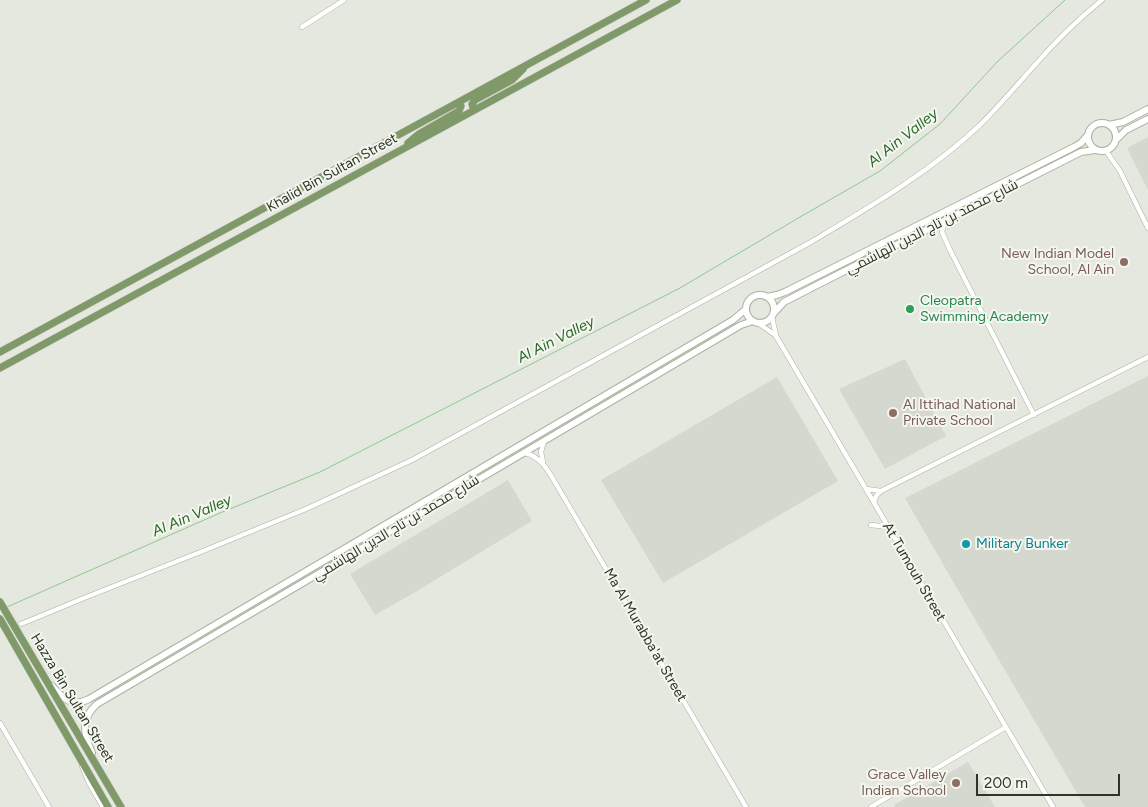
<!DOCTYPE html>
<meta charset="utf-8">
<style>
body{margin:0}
#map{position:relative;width:1148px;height:807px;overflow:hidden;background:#e5e8df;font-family:Figtree,sans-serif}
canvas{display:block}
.scale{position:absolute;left:976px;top:774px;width:144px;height:22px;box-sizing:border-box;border:2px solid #2c3623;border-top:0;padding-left:6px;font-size:15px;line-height:18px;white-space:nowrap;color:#2c3623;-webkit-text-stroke:4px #f4f6ef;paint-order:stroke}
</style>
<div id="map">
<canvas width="1148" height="807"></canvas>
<div class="scale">200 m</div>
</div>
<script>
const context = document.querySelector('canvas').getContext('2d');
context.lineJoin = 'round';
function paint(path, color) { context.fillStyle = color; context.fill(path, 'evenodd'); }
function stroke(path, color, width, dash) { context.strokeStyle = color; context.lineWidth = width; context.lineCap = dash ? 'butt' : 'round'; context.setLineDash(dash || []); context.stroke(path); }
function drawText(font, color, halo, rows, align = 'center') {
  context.font = font + ' Figtree,Cairo,sans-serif'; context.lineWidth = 4; context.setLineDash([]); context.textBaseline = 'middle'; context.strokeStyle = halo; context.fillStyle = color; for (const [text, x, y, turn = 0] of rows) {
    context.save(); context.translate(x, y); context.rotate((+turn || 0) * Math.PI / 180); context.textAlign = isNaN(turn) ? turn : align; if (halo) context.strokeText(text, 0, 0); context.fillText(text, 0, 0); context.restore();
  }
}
paint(new Path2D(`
 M1148 137V190L1127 148Z
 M905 359 946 436 885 469 839 389Z
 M1148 376V807H1085L955 585 905 498Z
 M777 377 838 481 663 583 601 480Z
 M508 480 532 521 417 591 375 615 350 574Z
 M968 762 995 807H895L894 805Z`), '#d5d8ce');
stroke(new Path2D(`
 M7 607 220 513 320 472 680 288 800 217 880 171 940 124 997 62 1065 0`), '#90c78e', 1);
const street = new Path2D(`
 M302 27 344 0
 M1106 151 1120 171 1148 228
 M945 220 942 232 950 250 1034 415
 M772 317 776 336 1053 807
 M758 323 775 335
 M525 453C541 457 548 470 556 484L746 807
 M543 462 541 452 544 441
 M866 489 881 491
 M874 503 876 496 881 491 1148 357
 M871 525 880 526 886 524
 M21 624 84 598 203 551 306 509 412 460 811 242C870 207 929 173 980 125 999 106 1016 86 1034 66 1055 42 1077 20 1102 0
 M0 723 49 807
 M82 766 89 783 103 807
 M871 807 1006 727`);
const secondary = new Path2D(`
 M1088 137a14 14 0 1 1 28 0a14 14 0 1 1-28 0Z
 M1109 125 1123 122 1148 109
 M1117 139 1126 130 1148 119
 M746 309a14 14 0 1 1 28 0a14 14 0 1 1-28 0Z
 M767 297 777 295 785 292 1074 147 1081 143 1088 135
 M774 313 784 302 819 284 1081 152 1095 150
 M52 686C63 698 71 708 89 699L733 320 746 309
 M92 753C84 735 80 719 97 704L741 325 753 321`);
const primary = new Path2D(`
 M474 110 472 104 475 100 512 80 523 69
 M408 143 419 134 459 111 461 106 459 102
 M0 352 646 0
 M0 368 677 0
 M0 602 121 807
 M0 619 108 807`);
stroke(street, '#aaafa3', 5.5);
stroke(secondary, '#aab3a0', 8);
stroke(primary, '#c0c3bd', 8);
stroke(street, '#fff', 4.5);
stroke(secondary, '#fff', 6);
stroke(primary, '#7f9969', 7);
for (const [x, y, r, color] of [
 [1124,262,5,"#8d6e63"],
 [910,309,5,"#2e9e5b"],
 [893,413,5,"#8d6e63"],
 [966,544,5,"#0f9aa8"],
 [956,783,5,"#8d6e63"]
]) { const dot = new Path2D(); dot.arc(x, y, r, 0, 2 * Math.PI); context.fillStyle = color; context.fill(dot); stroke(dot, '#f4f6ef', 2); }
drawText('14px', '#2c3623', '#f4f6ef', [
 ["Khalid Bin Sultan Street",332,173,-29],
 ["شارع محمد بن تاج الدين الهاشمي",932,227,-27],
 ["شارع محمد بن تاج الدين الهاشمي",396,528,-31],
 ["At Tumouh Street",914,572,60],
 ["Ma Al Murabba'at Street",645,635,60],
 ["Hazza Bin Sultan Street",72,698,59]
]);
drawText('14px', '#785e54', '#f4f6ef', [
 ["New Indian Model",1114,254],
 ["School, Al Ain",1114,270],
 ["Al Ittihad National",903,405,"left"],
 ["Private School",903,421,"left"],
 ["Grace Valley",946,775],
 ["Indian School",946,791]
], 'right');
drawText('14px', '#27864d', '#f4f6ef', [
 ["Cleopatra",920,301],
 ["Swimming Academy",920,317]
], 'left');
drawText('14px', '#0d838f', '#f4f6ef', [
 ["Military Bunker",976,544]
], 'left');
drawText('italic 15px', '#276a25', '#f4f6ef', [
 ["Al Ain Valley",903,138,-38],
 ["Al Ain Valley",556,340,-27],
 ["Al Ain Valley",192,516,-23]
]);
</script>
